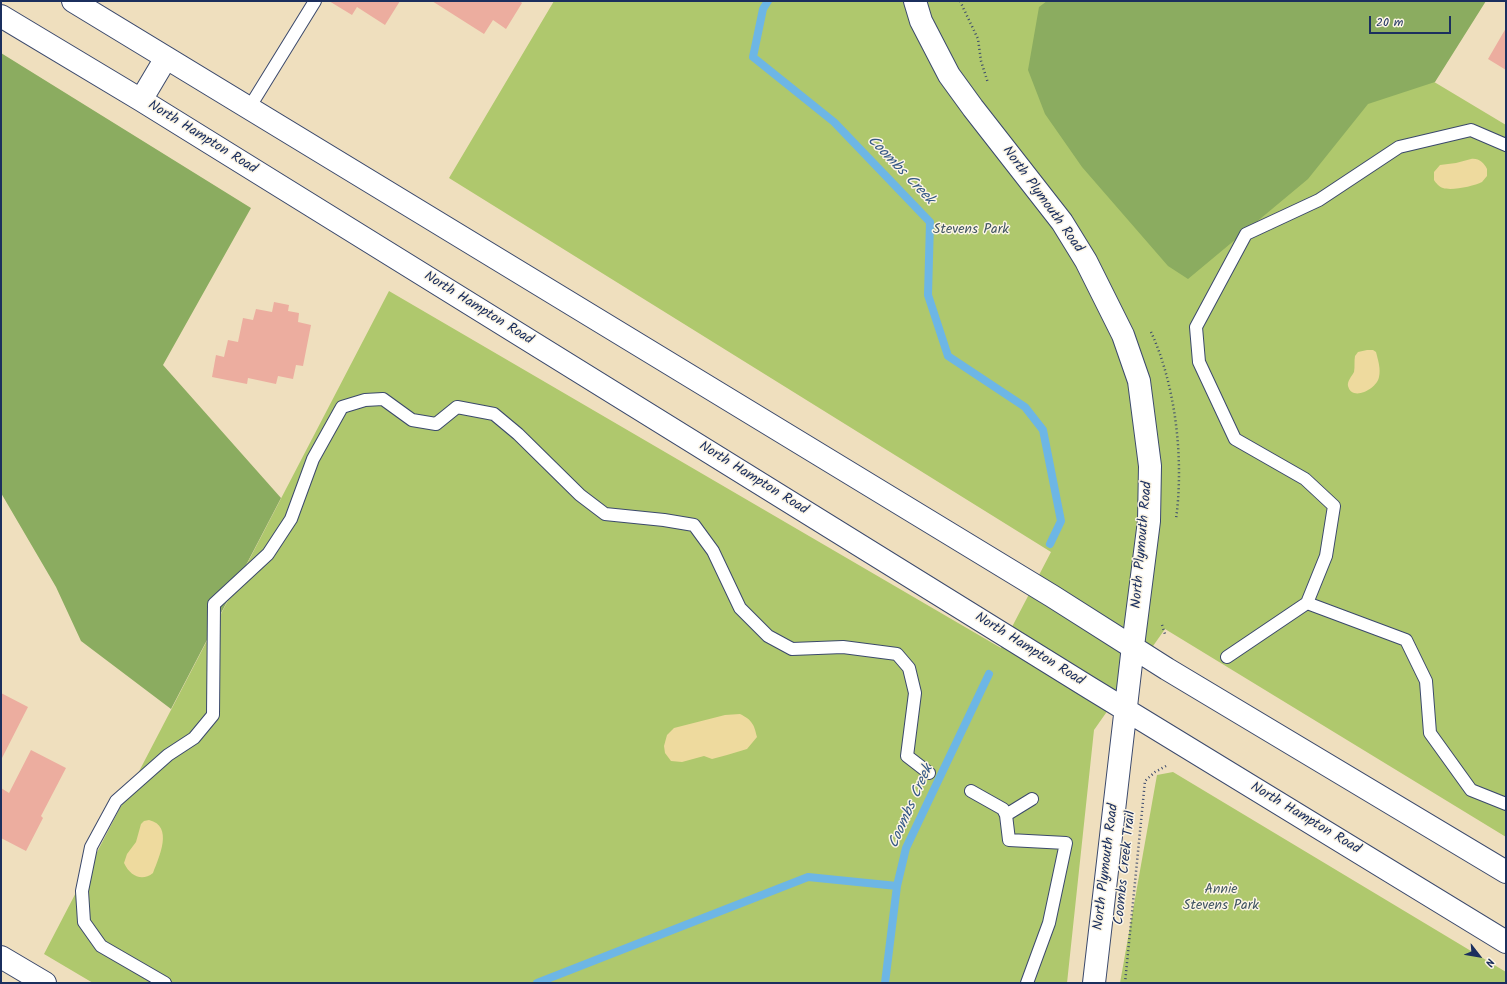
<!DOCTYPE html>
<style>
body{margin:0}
#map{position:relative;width:1507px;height:984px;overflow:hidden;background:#efdfbe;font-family:Kalam,sans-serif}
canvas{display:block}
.frame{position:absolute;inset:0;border:2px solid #1b2f5e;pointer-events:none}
.north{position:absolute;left:1459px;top:936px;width:40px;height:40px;-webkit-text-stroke:3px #fcf5e5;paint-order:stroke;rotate:121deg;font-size:11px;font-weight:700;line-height:16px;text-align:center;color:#1b2f5e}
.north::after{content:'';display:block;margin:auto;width:14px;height:18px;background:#1b2f5e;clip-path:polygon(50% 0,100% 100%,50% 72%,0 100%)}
.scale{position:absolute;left:1369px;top:16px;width:82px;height:18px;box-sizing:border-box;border:2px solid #1b2f5e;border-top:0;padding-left:5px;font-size:12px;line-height:14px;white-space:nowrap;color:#1b2f5e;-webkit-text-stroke:3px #fcf5e5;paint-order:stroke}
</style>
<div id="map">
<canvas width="1507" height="984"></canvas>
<div class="frame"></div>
<div class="north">N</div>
<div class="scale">20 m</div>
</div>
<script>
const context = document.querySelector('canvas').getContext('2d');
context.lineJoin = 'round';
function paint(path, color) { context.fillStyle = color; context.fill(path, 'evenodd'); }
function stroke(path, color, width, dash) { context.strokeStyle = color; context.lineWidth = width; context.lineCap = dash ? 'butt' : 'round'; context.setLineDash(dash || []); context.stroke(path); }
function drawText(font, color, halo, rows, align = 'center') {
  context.font = font + ' Kalam,sans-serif'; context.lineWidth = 3; context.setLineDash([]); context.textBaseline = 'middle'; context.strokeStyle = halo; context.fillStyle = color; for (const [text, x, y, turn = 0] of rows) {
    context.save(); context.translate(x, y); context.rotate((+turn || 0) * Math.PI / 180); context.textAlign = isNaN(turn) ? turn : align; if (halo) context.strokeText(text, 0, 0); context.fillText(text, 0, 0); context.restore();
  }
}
paint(new Path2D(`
 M554 1H1299L1506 125V837L1165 629 1094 730 1067 983H93L44 954 389 291 1001 648 1051 552 449 178Z
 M1173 772 1506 972V983H1120L1157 775Z`), '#afc86d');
paint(new Path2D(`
 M1047 1H1486L1435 82 1368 104 1308 179 1188 279 1168 266 1082 167 1045 114 1028 70 1039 7Z
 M1 53 251 208 163 365 281 498 171 709 81 641 56 587 1 493Z`), '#8bac60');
paint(new Path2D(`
 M1471 159C1479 158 1484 163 1487 169V176L1482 182C1474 186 1452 191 1443 188 1439 187 1436 183 1434 180V172L1440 165 1456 163Z
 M1367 350H1373L1376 352C1378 360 1381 369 1379 377 1377 389 1352 402 1348 386 1347 381 1352 376 1354 372 1355 367 1354 361 1355 356L1358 352Z
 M740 714C752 720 754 724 757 737L747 749 727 755 712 759 704 756 682 762 671 761 665 753 664 746 667 735 674 728 725 715Z
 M149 820C174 826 159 857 153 873 142 882 130 876 124 863L127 854 136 842 141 824 144 821Z`), '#eeda9e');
stroke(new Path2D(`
 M768 1 763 9 753 57 834 122 930 222 928 295 948 356 1025 407 1043 430 1061 521 1050 544
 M537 983 808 877 897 886
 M885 983 897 886 906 848 989 674`), '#6db6e5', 8);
paint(new Path2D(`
 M329 1H400L385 25 357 7 352 15Z
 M432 1H520L522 3 506 29 493 20 484 34Z
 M1506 28V70L1488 59Z
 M274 302 289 305 288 311 299 313 298 322 311 325 303 366 296 365 293 379 278 376 276 384 248 378 247 384 212 377 216 355 224 357 228 340 238 342 243 318 253 320 256 309 272 312Z
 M1 693 28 707 1 760Z
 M31 750 66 768 41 816 43 818 26 851 1 838V788L9 793Z`), '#ecad9f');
const lane = new Path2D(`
 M249 108 315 1
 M1307 603 1406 640 1426 681 1430 733 1471 790 1506 804
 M1227 657 1307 603 1326 556 1334 506 1305 479 1235 439 1199 362 1196 327 1246 234 1319 200 1399 147 1471 130 1506 145
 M971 791 1003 809 1006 815 1009 840 1066 843 1049 923 1027 983
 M1006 815 1032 799
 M165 983 101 946 84 922 82 891 91 847 116 801 168 755 194 738 213 715 214 604 268 554 291 519 313 459 342 407 365 400 383 399 412 420 436 424 457 407 494 414 518 434 580 495 605 514 664 520 694 525 713 551 740 608 768 636 792 649 843 647 897 654 909 668 915 693 907 756 929 773`);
const street = new Path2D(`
 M1 957 45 983`);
const secondary = new Path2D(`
 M73 1 1052 596 1167 669 1506 872
 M915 1 921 21 949 75 973 108 1062 222 1086 261 1123 335 1139 381 1150 466 1149 521 1133 646 1094 983
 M1 16 141 100 1090 688 1506 942
 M141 100 166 58`);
stroke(lane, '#3b496c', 14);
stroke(street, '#3b496c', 24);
stroke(secondary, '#3b496c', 24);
stroke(new Path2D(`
 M960 1 978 39 981 61 988 83
 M1151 332C1176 386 1184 460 1176 519
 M1162 625 1165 634
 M1125 983 1145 781 1155 772 1166 766`), '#3b496c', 2.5, [1, 3]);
stroke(lane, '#fff', 12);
stroke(street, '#fff', 22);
stroke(secondary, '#fff', 22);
drawText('14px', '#1b2f5e', '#fcf5e5', [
 ["North Hampton Road",202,138,32],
 ["North Plymouth Road",1042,200,54],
 ["North Hampton Road",478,309,32],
 ["North Hampton Road",753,479,32],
 ["North Plymouth Road",1143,545,-85],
 ["North Hampton Road",1029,650,32],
 ["North Hampton Road",1305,819,31],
 ["North Plymouth Road",1107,867,-83],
 ["Coombs Creek Trail",1126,868,-84]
]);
drawText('14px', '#405562', '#fcf5e5', [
 ["Stevens Park",971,231],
 ["Annie",1221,891],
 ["Stevens Park",1221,907]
]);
drawText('italic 15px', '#345886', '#fcf5e5', [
 ["Coombs Creek",900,171,46],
 ["Coombs Creek",912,807,-66]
]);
</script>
